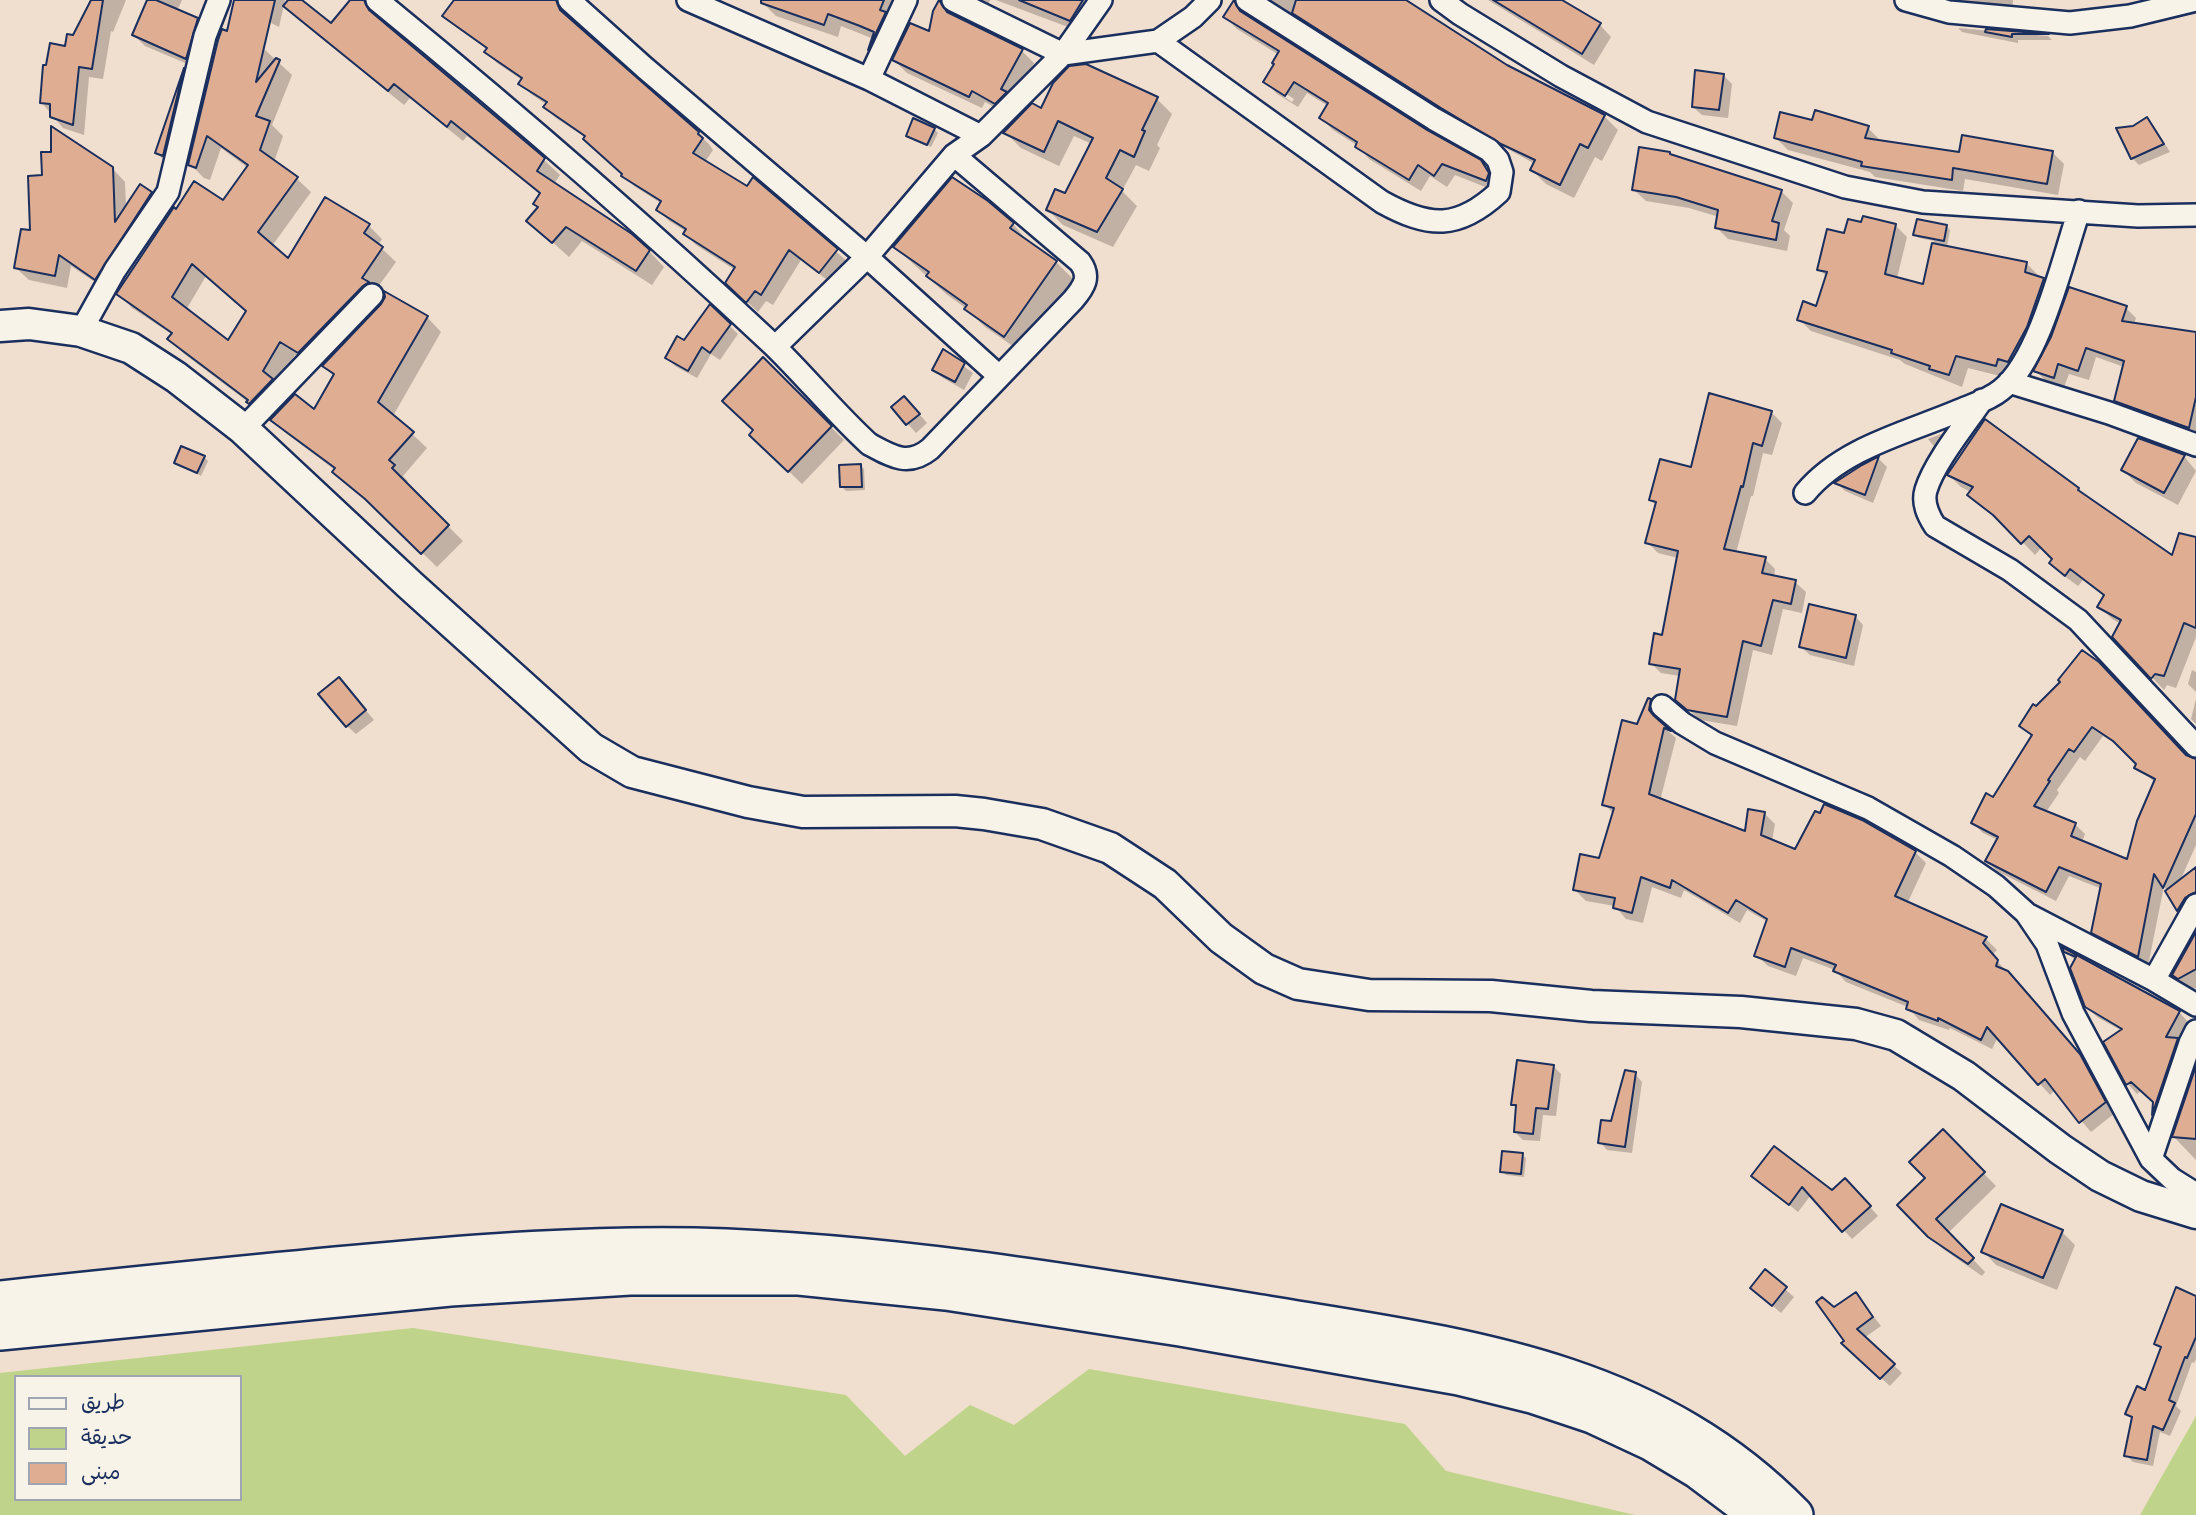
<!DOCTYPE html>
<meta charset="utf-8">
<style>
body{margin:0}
#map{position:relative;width:2196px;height:1515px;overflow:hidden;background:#f0dece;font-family:Dekko,"Playpen Sans Arabic",sans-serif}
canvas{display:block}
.legend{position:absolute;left:14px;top:1375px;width:228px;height:126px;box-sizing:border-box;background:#f7f3e8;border:2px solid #9fa5b1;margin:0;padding:9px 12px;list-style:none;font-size:21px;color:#1b2f5e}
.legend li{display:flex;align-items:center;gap:14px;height:35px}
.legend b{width:35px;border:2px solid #9fa5b1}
</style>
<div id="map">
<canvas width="2196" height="1515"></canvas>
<ul class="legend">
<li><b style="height:9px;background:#f7f3e8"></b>طريق</li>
<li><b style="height:19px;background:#bfd48a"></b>حديقة</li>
<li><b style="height:19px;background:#dfad92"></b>مبنى</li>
</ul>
</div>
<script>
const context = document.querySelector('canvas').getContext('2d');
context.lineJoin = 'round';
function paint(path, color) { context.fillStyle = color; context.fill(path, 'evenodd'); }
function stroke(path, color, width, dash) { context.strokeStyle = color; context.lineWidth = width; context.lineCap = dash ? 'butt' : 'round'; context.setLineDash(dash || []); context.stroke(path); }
paint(new Path2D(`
 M413 1328 846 1395 905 1456 970 1405 1014 1425 1089 1369 1405 1424 1446 1471 1635 1515H0V1373ZM16 1377H240V1499H16Z
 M2196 1416V1515H2140Z`), '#bfd48a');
paint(new Path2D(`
 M93 0H126L113 32 111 31 103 79 89 77 84 135 63 128 42 103 66 48Z
 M149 0H182L177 11 197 20 208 31 197 68 145 46 134 35Z
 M236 0H285L279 27 244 9Z
 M290 0H299L331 26 352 0H369L380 11V22L544 160 560 175 554 184 649 251 664 267 652 285 582 241 569 257 529 221 540 208 541 195 467 136 463 141 410 98 404 105 300 21 285 6Z
 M456 0H565L569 4 567 16 709 144 713 150 705 162 747 189 753 180 848 262 831 283 801 260 773 305 766 301 758 312 738 293 735 270 696 245 685 234 687 232 669 221 658 210 662 204 634 186 586 138 556 118 545 107 547 105 531 94 520 83 522 80 497 63 486 52 488 50 456 27 445 16Z
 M764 0H901L882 61 870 49 874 39 841 26 838 37 776 16 763 3Z
 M941 0 953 10V17L1021 50 1034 63 1008 115 985 102 982 108 907 73 894 60 931 34 935 12Z
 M972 0H990L987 7Z
 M996 0H1096L1084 33Z
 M1271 0H1403L1506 66 1604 116 1618 130 1602 161 1595 157 1574 198 1546 184 1532 170 1535 164 1457 121 1279 8Z
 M1488 0H1558L1600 25 1611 37 1594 65Z
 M1952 0H2013L2012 12 1958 6Z
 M1234 3 1248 18 1426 132 1480 162 1493 175 1498 192 1455 175 1447 187 1430 176 1421 191 1369 159 1358 146 1333 130 1321 118 1328 106 1307 93 1298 107 1277 94 1265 81 1279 55 1237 29 1225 17ZM1277 88 1294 99 1292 102 1277 92Z
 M1958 28 2048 36 2052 40H2018V43L1962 32Z
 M223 31 263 48 292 75 272 125 283 136 274 162 297 179 311 192 272 246 288 261 368 225 382 239 378 245 396 262 375 291 313 365 295 355 276 384 263 417 248 402 183 353 170 339 173 335 132 308 119 294 223 202 248 168 221 148 210 180 204 178 190 164ZM206 276 248 312 229 343 186 310Z
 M185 71 196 83 170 166 157 153Z
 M1723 75 1732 84 1728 118 1702 115 1693 107Z
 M1157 99 1172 114 1157 145 1160 148 1149 171 1136 165 1122 191 1137 206 1113 247 1063 225 1048 210 1066 196 1092 144 1074 136 1059 166 1021 148 1006 133 1042 110Z
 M2147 119 2154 126 2170 152 2139 165 2132 158 2134 127Z
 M1813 122 1868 128 1880 140 1879 142 1961 154 2052 152 2064 164 2058 195 1965 179 1963 191 1875 177 1870 172 1788 150 1776 138Z
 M934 129 938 133 931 147 908 135Z
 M112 168 125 182 126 208 151 194 163 206 108 291 71 266 67 288 29 280 16 268 32 233Z
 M1634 190 1781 191 1793 203 1784 230 1790 236 1787 251 1728 239 1717 228 1719 217 1689 208 1646 201Z
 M1013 224 1030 244 1056 262 1074 280 1023 353 985 327 967 309 946 294 895 247Z
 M1895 225 1907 237 1897 278 1925 286 1934 241 1919 238 1915 235 1946 226 1950 230 1947 247 2026 263 2038 275V278L2044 280 2056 292 2008 378 1968 368 1962 387 1905 364 1900 360 1811 331 1799 319 1817 308 1827 277 1819 269 1845 235Z
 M710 307 738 334 720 360 711 354 697 378 675 366 667 358 684 343Z
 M2126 308 2136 318 2134 324 2196 334V437L2127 411 2116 400 2124 367 2096 357 2089 380 2069 374 2064 387 2046 381 2036 371Z
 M427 317 441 332 393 416 427 448 403 476 408 481 405 484 463 541 437 567 382 514 349 487 334 472 335 470 287 434 272 420 314 411 334 377 324 366Z
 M943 351 973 373 964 390 943 378 934 370Z
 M763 360 844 440 802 484 751 435 755 431Z
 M912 406 927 423 916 433 893 407Z
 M1771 412 1782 423 1772 455 1763 453 1753 496H1751L1736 553 1765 559 1775 569 1774 577 1795 582 1806 592 1802 613 1783 609 1772 655 1753 650 1737 726 1700 720 1685 706 1680 676 1661 673 1651 663 1663 637 1678 558 1658 553 1647 542 1657 506 1651 500Z
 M1944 433 1947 436 1937 450 1928 439Z
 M2184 456 2196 471 2178 505 2136 483 2123 470Z
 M204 457 208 461 201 476 176 463Z
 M1879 459 1887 467 1873 503 1845 491 1837 483Z
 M860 466 864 469 865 490 846 491 842 487Z
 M1949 475 2078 489 2091 501 2173 558 2196 538V637L2176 688 2167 685 2164 690 2114 637 2121 624 2112 619 2100 607 2105 597 2083 580 2078 586 2063 575 2051 563 2054 559 2042 547 2035 555 2007 526 1982 507 1969 494 1971 492 1961 487Z
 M1855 616 1863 625 1854 666 1810 655 1801 647Z
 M2192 670 2196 672V692L2188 684Z
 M347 688 374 720 356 734 347 726Z
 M2196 699V724L2191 719Z
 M1650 701 1661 712V725L1676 738 1660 801 1746 834 1764 813 1775 824 1772 841 1796 851 1915 852 1926 863 1907 904 1986 939 1997 950 1992 955 2091 1067 2115 1113 2091 1132 2055 1090 2050 1095 1998 1037 1992 1049 1950 1028 1949 1030 1919 1020 1908 1007 1846 982 1835 970 1803 958 1796 976 1768 966 1756 955 1768 922 1747 910 1740 923 1684 890 1681 898 1652 887 1643 923 1626 919 1615 906 1586 901 1575 890 1601 860 1614 814 1604 804Z
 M2114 718 2196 761V845L2180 881 2196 869V912L2190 922 2179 910 2164 886 2148 966 2103 942 2093 932 2102 889 2069 876 2056 901 1997 871 1987 861 1998 840 1983 833 1973 823 1994 799 2032 737 2021 726ZM2103 736 2125 750 2138 764 2136 767 2156 783 2128 861 2082 842 2085 834 2075 824 2046 812 2059 793 2057 790 2080 757 2085 761Z
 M2196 935V988L2191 990 2174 975Z
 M2065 951 2179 1012 2188 1022 2178 1041 2187 1050 2162 1122 2154 1114 2155 1102 2142 1090 2137 1094 2128 1084 2105 1042 2122 1031 2097 1017 2086 1006 2076 961Z
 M1553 1066 1561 1074 1556 1116 1543 1115 1540 1141 1523 1140 1515 1132 1518 1108 1513 1104Z
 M1635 1074 1642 1082 1632 1153 1607 1150 1600 1142 1612 1123Z
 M2196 1074V1160L2174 1137Z
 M1943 1132 1996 1186 1948 1233 1985 1272 1982 1276 1943 1249 1900 1205 1927 1178Z
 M1522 1155 1526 1158 1524 1177 1506 1175 1502 1171Z
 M1754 1176 1832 1193 1854 1189 1878 1216 1852 1239 1811 1195 1798 1212Z
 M2062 1232 2075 1245 2057 1290 1996 1265 1983 1251Z
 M1765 1272 1794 1297 1781 1313 1761 1296Z
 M1856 1294 1881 1326 1864 1338 1902 1373 1890 1386 1852 1352 1833 1310Z
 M2196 1298V1359L2194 1363 2192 1362 2176 1406 2181 1411 2170 1436 2160 1432 2153 1466 2133 1462 2126 1455 2133 1419 2127 1413 2146 1392 2162 1349 2157 1344Z`), '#0003');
const building = new Path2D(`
 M91 0H103L92 69 79 67 73 125 50 117V104L40 103 43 65H46L50 43 65 46 67 34 73 35Z
 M147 0H156L198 18 186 59 132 35Z
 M234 0H275L256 82 276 58 280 60 256 116 270 121 260 150 298 177 258 232 288 258 325 197 370 224 364 233 383 247 362 278 369 282 363 286 298 353 280 342 263 371 273 379 249 404 246 402 248 400 167 339 172 333 116 294 174 207 176 209 194 181 223 200 248 165 207 136 196 168 188 165 218 40 222 29 227 31ZM192 264 246 311 228 340 172 297Z
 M288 0H302L331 23 350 0H364L369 10 545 158 537 171 632 234 650 250 636 271 566 227 552 243 526 221 538 207 533 204 540 193 451 121 447 127 394 84 388 91 283 6Z
 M454 0H556L560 10 699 132 698 134 703 138 693 153 747 186 753 177 838 249 819 273 789 250 761 295 755 291 746 303 725 283 735 267 683 234 686 229 656 210 661 201 621 176 622 174 583 139 585 136 543 107 547 102 518 84 522 78 484 52 487 48 442 16Z
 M761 0H884L880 10 886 12 868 50 874 32 860 26 828 14 824 25 761 3Z
 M939 0 947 12 1023 49 1001 89 1007 92 995 104 972 91 969 97 892 60 910 23 929 31 933 11Z
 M1019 0H1083L1070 21Z
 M1234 0 1240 11 1427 130 1481 160 1489 173 1486 181 1442 164 1434 176 1418 165 1409 180 1355 147 1357 142 1319 118 1328 103 1294 82 1285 96 1263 82 1274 64 1272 63 1279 51 1223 17Z
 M1296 0H1406L1507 65 1605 115 1588 148 1580 144 1560 185 1530 170 1535 160 1501 144 1441 108 1292 13Z
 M1493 0H1562L1601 23 1582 54Z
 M1986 29 2049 34H2012V37L1985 32Z
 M1086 64 1158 97 1142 130 1145 131 1134 157 1120 150 1106 178 1123 189 1097 232 1046 210 1055 189 1065 193 1093 138 1058 121 1044 152 1003 133 1032 103 1041 108 1053 83 1069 66Z
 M184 68 163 156 155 153Z
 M1695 70 1724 74 1719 110 1692 107Z
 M1815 110 1869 126 1865 138 1959 152 1962 135 2053 151 2047 184 1953 168 1952 180 1861 166 1862 162 1774 138 1780 112 1812 120Z
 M2147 117 2164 144 2131 159 2116 128 2133 126Z
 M913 118 935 128 927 145 906 136Z
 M51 126 113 167 115 222 140 184 152 192 95 280 59 255 55 276 14 268 21 229 30 230 28 176 42 175 41 152H51Z
 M1639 147 1670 152V154L1782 190 1772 221 1779 223 1776 240 1715 228 1718 210 1676 197 1632 190Z
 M952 177 988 201 1014 223 1010 228 1057 261 1004 337 964 309 967 305 926 276 929 272 893 247Z
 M1863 216 1896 224 1885 274 1923 284 1932 243 2027 262 2025 272 2044 278 2027 327 2008 362 1998 359 1996 366 1956 356 1949 375 1929 369 1930 366 1891 353 1892 350 1797 320 1803 301 1816 306 1827 272 1817 270 1827 229 1844 233 1848 219 1861 222Z
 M1917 219 1947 225 1944 241 1913 235Z
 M2069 287 2127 306 2122 321 2196 332V397L2189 428 2114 401 2124 361 2086 348 2078 371 2058 364 2054 378 2033 371 2051 337Z
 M384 291 428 316 378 402 414 432 389 460 395 465 392 468 449 525 421 554 365 499 332 472 335 468 270 420 295 394 314 409 334 374 322 366 381 304 385 297Z
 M710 304 731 324 710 353 702 347 688 371 665 358 677 336 684 340Z
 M943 349 965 363 955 382 932 370Z
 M763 357 832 426 788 472 749 435 753 430 722 401Z
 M1709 393 1772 411 1762 446 1753 443 1743 487 1741 486 1724 549 1766 557 1762 573 1796 580 1791 604 1773 600 1761 646 1743 641 1727 717 1687 710 1675 700 1680 669 1649 664 1654 633 1662 635 1678 551 1645 543 1656 502 1649 500 1660 459 1691 467Z
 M904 396 920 414 906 425 891 407Z
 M1985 419 2079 488 2078 490 2172 555 2179 533 2196 537V628L2184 623 2164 676 2155 674 2151 679 2112 637 2121 620 2097 607 2104 595 2070 569 2065 576 2049 563 2052 559 2029 536 2021 544 1993 515 1967 495 1973 487 1947 475Z
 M2138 438 2185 455 2164 493 2121 470Z
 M181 446 205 456 197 473 174 463Z
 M1879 456 1865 495 1834 483 1862 465Z
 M861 464 862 487H840L839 465Z
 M1809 604 1856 615 1846 658 1799 647Z
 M2082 650 2099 662 2186 755 2196 759V814L2163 888 2154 874 2138 957 2091 933 2101 884 2059 867 2046 892 1985 861 1998 837 1971 823 1986 793 1993 797 2032 735 2019 726 2033 704 2036 706 2060 682 2058 680ZM2092 727 2113 741 2136 764 2134 768 2155 779 2137 821 2127 859 2071 836 2076 823 2034 806 2050 781 2048 780 2069 749 2074 752Z
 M339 677 366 710 346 727 318 694Z
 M1648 698 1651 699 1649 710 1653 715 1671 731 1664 728 1649 794 1745 831 1748 809 1765 812 1761 835 1795 849 1815 811 1820 813 1824 804 1862 820 1916 851 1895 896 1987 937 1983 943 1998 960 1996 966 2008 971 2080 1054 2106 1102 2079 1123 2045 1079 2038 1085 1987 1027 1981 1040 1938 1018V1021L1906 1009 1908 1002 1833 971 1836 965 1791 948 1785 967 1754 956 1767 919 1736 900 1728 913 1672 880 1670 888 1641 877 1632 913 1613 908 1615 898 1573 890 1580 854 1599 858 1614 808 1602 805 1622 720 1637 724Z
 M2196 867V892L2185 898 2177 911 2165 891Z
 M2196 932V969L2178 979 2172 975Z
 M2062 947 2180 1011 2166 1037 2178 1038 2152 1115 2153 1102 2131 1082 2126 1085 2103 1042 2122 1029 2085 1007 2070 968 2076 957 2064 952Z
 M1517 1060 1554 1065 1548 1109 1536 1108 1533 1134 1514 1132 1516 1105H1511Z
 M2196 1066V1139L2172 1137Z
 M1625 1070 1636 1072 1625 1147 1598 1143 1601 1120 1611 1121Z
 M1943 1129 1985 1172 1936 1219 1974 1258 1968 1264 1928 1237 1897 1205 1925 1178 1909 1162Z
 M1774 1146 1832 1190 1845 1178 1871 1206 1842 1232 1802 1187 1789 1205 1751 1176Z
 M1502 1151 1523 1153 1521 1174 1500 1172Z
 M2001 1204 2063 1230 2043 1278 1981 1252Z
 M1765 1269 1787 1287 1772 1306 1750 1288Z
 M2176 1287 2196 1296V1337L2187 1358 2185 1357 2169 1400 2175 1403 2163 1430 2153 1426 2147 1460 2124 1456 2132 1417 2125 1414 2137 1386 2145 1390 2161 1347 2154 1344Z
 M1856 1292 1873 1317 1857 1329 1895 1364 1880 1379 1841 1343 1844 1341 1816 1302 1822 1297 1834 1307Z`);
paint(building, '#dfad92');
stroke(building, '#1b2f5e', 2);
const minor = new Path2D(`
 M377 0C513 111 645 225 773 345 806 377 835 413 869 444 891 456 908 467 930 449L1073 300C1084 287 1091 277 1080 262L954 155
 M569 0 645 68 867 257 999 376
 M688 0 869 79 981 136
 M953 0 1063 54 1158 41 1193 17 1210 0
 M1441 0 1460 14 1561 76 1647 122 1845 187 1923 202 2138 216 2196 215
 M1906 0 1949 12 2070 23 2130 16 2196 0
 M1158 41 1382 202C1429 228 1458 230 1499 192L1502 172 1498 160 1489 150 1434 119 1247 0
 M869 79 906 0
 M81 331 115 270 168 192 205 36 219 0
 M775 347 867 257 954 155 981 136 1063 54 1101 0
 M2009 382 2109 413 2196 445
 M1982 400C1965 425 1934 463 1926 490 1922 503 1928 515 1935 526L2010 570 2078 620 2196 746
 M243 429 372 295
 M1805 493C1842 448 1906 433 1958 411 1972 405 1989 400 2001 390 2040 360 2063 258 2079 211
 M1662 706 1682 723 1715 743 1868 808 1952 856 1996 886 2026 913 2047 944 2073 1013 2151 1159 2172 1179 2196 1194
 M2029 915 2154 980 2196 1005
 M2154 980 2196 905
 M2151 1159 2190 1043 2196 1031`);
const secondary = new Path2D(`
 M0 326 29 324 81 331 131 348 176 377 243 429 410 585 591 748 632 772 748 802 803 812 955 811 984 814 1042 824 1110 848 1165 884 1221 938 1264 969 1298 984 1369 995 1491 996 1591 1006 1741 1012 1856 1024 1896 1035 1964 1076 2060 1149 2100 1176 2141 1196 2196 1213`);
const trunk = new Path2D(`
 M0 1299C123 1286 247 1273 370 1262 478 1252 587 1244 695 1246 887 1251 1078 1283 1267 1314 1461 1346 1651 1367 1795 1515
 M0 1332 450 1288 630 1277H799L946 1292 1180 1328 1459 1377 1532 1395 1592 1415 1652 1443 1697 1470 1757 1515`);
stroke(minor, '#1b2f5e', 26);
stroke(secondary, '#1b2f5e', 35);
stroke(trunk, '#1b2f5e', 40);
stroke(minor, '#f7f3e8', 21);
stroke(secondary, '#f7f3e8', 30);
stroke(trunk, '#f7f3e8', 35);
</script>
